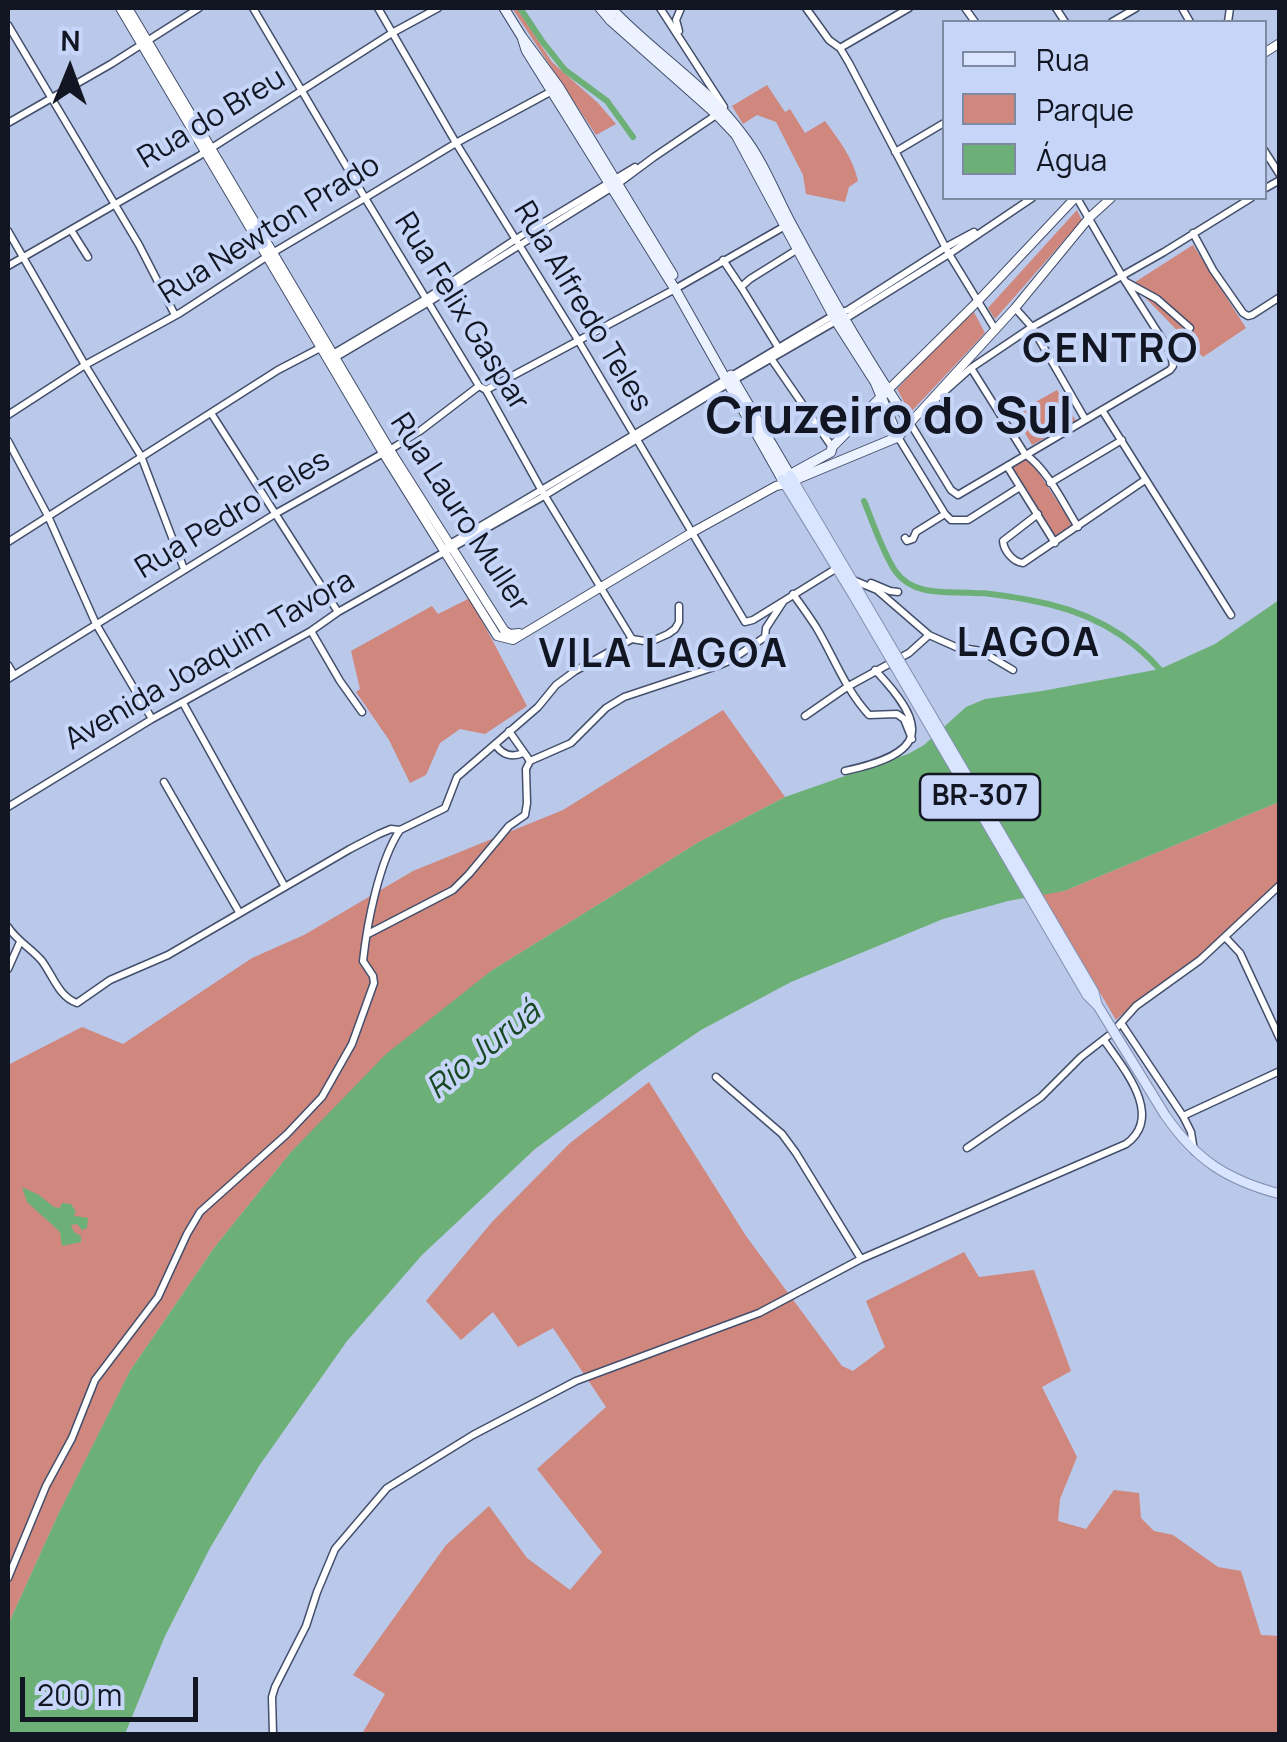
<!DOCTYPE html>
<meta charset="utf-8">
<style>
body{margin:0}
#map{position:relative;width:1287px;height:1742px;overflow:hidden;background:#bac8ea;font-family:Manrope,sans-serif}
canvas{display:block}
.frame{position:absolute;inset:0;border:10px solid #111622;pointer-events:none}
.legend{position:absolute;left:942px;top:20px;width:325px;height:180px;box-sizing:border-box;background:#c6d5f8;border:2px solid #7e89a2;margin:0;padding:12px 18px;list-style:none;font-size:30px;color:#111622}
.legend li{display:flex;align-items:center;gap:20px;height:50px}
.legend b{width:50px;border:2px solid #7e89a2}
.north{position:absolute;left:20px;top:20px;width:100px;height:100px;-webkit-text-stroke:8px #c6d5f8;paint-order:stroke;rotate:1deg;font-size:28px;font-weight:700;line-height:40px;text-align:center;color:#111622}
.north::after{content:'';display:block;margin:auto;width:35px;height:45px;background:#111622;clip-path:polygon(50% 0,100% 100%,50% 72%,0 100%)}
.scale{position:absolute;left:20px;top:1677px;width:178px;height:45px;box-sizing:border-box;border:5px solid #111622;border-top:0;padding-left:12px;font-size:30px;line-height:35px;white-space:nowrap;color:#111622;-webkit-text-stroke:8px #c6d5f8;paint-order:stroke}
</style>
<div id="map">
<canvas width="1287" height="1742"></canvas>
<div class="frame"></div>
<ul class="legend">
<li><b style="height:12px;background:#d9e4fe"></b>Rua</li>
<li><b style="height:28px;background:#d0877d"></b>Parque</li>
<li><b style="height:28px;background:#6db077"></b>Água</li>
</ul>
<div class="north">N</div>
<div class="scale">200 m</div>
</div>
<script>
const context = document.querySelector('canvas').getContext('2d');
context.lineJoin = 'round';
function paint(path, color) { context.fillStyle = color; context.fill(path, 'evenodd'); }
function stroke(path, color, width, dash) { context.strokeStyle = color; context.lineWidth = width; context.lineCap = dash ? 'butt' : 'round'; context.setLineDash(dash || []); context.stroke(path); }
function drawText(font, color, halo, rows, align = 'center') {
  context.font = font + ' Manrope,sans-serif'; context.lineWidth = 8; context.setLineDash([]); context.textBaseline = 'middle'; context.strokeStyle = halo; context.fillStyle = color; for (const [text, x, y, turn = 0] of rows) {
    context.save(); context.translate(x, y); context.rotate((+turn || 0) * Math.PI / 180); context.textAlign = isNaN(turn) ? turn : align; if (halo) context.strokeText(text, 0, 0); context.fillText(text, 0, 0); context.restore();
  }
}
paint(new Path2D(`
 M512 8H517L552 62 598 103 616 124 596 135Z
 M767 85 785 112 790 109 805 133 825 121C839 140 853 158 858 181L849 187 845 202 806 194 803 175 776 122 757 115 743 124 732 106Z
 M1077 210 1082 220 995 319 988 308Z
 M1193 245 1246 328 1203 357 1132 284Z
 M970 312H974L985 333 910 413 897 389Z
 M1057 390 1076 421 1032 445 1014 414Z
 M1028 457 1074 526 1056 537 1011 469Z
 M470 598 527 706 485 734 460 729 440 743 426 775 410 783 389 740 356 692 360 689 351 651 432 606 438 614Z
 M723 710 785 797 699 842 491 971 291 1152 214 1248 130 1371 57 1517 8 1625V1065L82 1027 123 1044 252 958 304 935 413 871 563 810Z
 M1279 802V882L1198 957 1134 1004 1116 1020 1042 894 1064 891Z
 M649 1082 746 1236 842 1366 853 1371 885 1347 866 1301 964 1252 979 1277 1034 1270 1071 1371 1042 1387 1077 1457 1060 1499 1058 1521 1086 1529 1114 1490 1139 1493 1141 1518 1154 1531 1173 1535 1218 1567 1241 1571 1261 1635 1279 1636V1734H362L385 1694 353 1675 446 1545 489 1506 527 1558 570 1590 602 1552 537 1469 606 1407 553 1328 518 1347 493 1312 461 1340 426 1301 492 1222 570 1143Z`), '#d0877d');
paint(new Path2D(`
 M1279 600V802L1064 891 1008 901 943 919 791 982 701 1030 642 1070 535 1149 422 1255 347 1341 259 1466 210 1548 165 1636 125 1734H8V1625L57 1517 130 1371 214 1248 291 1152 386 1054 491 971 699 842 785 797 908 754 924 745 966 707 985 699 1042 691 1160 669 1215 644Z
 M22 1187 39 1195 54 1207 60 1208 62 1203 71 1204 76 1212 74 1214 75 1216 88 1218 87 1228 82 1230 77 1224 71 1225 74 1232 81 1236V1242L62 1246 60 1232 27 1202Z`), '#6db077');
stroke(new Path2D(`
 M520 8 542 41 565 70 607 101 633 137
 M864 501C872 520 884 556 896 572 914 597 949 591 975 593 993 593 1012 597 1029 600 1082 609 1128 631 1163 673`), '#6db077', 6);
const minor = new Path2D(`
 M253 8 365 198 479 386 486 390 542 491 632 639
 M378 8 456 143 578 340 745 622 753 620 837 568
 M806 8 829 40 840 48 849 63 949 254 995 329
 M965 8 975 22
 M1056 8 1065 22
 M1182 8 1190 22
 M1112 22 1136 8
 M1228 22 1230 8
 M8 25 139 245 175 315
 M679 31 676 20 681 8
 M840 48 909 8
 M8 123 111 64 199 8
 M1264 150 1280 175
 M895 152 944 123
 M1264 189 1280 180
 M71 230 88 257
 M8 231 85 365 141 456 184 569
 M1193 233 1213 270 1243 313 1248 316 1252 315 1280 297
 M723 260 741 287
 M8 266 199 156 392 33 438 8
 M1126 282 1157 299 1190 328
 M1015 308 1032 327 1085 419
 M778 347 741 287 750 279 798 249
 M331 355 427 298 516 239 635 167
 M770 357 832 447
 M333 359 429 302 619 183 654 157 722 111 724 107 660 8
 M971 368 1025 454C1048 470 1063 503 1078 527
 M486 390 675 289 785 226
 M935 400 971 368 1032 327 1164 252 1251 198
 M1102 410 1231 615
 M211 413 338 612
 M8 415 85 365 180 313 274 252 365 198 456 143 552 91
 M910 423 951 490 958 495 1170 370 1173 366 1171 353 1125 281 1077 198
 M898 437 945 514 951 520H968L1020 487
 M8 441 48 516 96 624 152 719
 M1007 466 1055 543
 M1050 483 1122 440
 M1038 514 1003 541C1004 551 1013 562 1023 563L1145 480
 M905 538 907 541 913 539 916 532 945 514
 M8 542 278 370 322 347
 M448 545C577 470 705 391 834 315L848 310 946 247 974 232
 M853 580 877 590 929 635 956 647 981 651 1013 670
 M871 583 890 591 898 592
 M793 594C801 605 809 616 816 627 834 657 845 689 869 715L897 714 904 719 912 739
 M311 631 340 681 362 712
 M8 665 14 675
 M8 679 275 514 396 446 420 431 479 386
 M183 703 285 887
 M805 716 847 687 909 653 929 635
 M509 731 530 761
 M495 744C502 755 512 758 523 753
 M845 771C927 753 930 728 875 670
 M164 782 239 912
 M8 807 152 719 311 631 338 612 544 496 734 380 836 321 845 319 949 254 1032 198
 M8 927C17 941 31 948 42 961 53 976 59 997 77 1003L110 980 168 955 350 849 379 834 391 829 400 830 445 808 457 777 538 707 556 685 575 671 632 639 650 642 668 634 675 629 679 622V606
 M368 934 453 890 469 874 509 826 525 815 527 803 526 769 530 761 571 743 606 708 624 697 717 666 731 660 765 637 766 628 783 602
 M1225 937 1240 953 1280 1039
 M8 969 20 942
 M1121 1023 1183 1116 1191 1132 1194 1151
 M716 1077 782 1134 796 1153 861 1259
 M1183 1116 1280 1071
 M967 1148 1041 1097 1081 1057 1112 1033 1136 1006 1200 960 1280 885
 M8 1578 46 1486 72 1438 95 1380 158 1297 187 1234 200 1212 287 1134 322 1097 352 1044 374 983 373 976 363 961C367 924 379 861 400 830
 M273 1734 272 1697 275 1687 306 1626 317 1592 335 1549 387 1488 473 1435 576 1381 759 1313 861 1259 1126 1144C1165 1116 1123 1068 1104 1040`);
const tertiary = new Path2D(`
 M120 8 383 453 497 636 513 640 691 533 776 486 786 484
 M128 8 390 450 504 630 510 634 519 633
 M1264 53 1280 43
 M888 390 977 302 1075 198
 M910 423 1015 308 1089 218 1111 198`);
const secondary = new Path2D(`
 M504 8 522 37 559 87 673 275
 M600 8 611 21 717 115 736 135 836 321 875 382 898 437
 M611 8C652 52 706 85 742 134 764 162 776 196 793 227 829 294 867 360 910 423L898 437 787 483
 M522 37 526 50 675 289 782 479 831 452 832 447 888 390
 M731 375 790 475`);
const primary = new Path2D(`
 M790 475 858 590
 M782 479 852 593
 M1165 1115C1196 1160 1227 1180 1280 1194`);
stroke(minor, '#434f6c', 9);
stroke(tertiary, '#434f6c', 10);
stroke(secondary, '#434f6c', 11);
stroke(primary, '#8390b1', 11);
stroke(minor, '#fff', 6);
stroke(tertiary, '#fff', 8);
stroke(secondary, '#ecf2ff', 9);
stroke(primary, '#d9e4fe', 9);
const primaryBridge = new Path2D(`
 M858 590 1094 992 1097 1004
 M852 593 1087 995 1098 1006 1165 1115`);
stroke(primaryBridge, '#8390b1', 11, []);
stroke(primaryBridge, '#d9e4fe', 9);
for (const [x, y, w] of [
 [980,797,120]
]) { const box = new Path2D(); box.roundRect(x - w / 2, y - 23, w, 46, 8); context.fillStyle = '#c6d5f8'; context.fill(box); stroke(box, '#111622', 2.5); }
drawText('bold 28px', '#111622', null, [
 ["BR-307",980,797]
]);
drawText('30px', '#111622', '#c6d5f8', [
 ["Rua do Breu",212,119,-31],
 ["Rua Newton Prado",270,230,-32],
 ["Rua Alfredo Teles",582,307,59],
 ["Rua Felix Gaspar",461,312,58],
 ["Rua Lauro Muller",459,513,57],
 ["Rua Pedro Teles",233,515,-31],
 ["Avenida Joaquim Tavora",210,661,-30]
]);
drawText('italic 32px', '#184923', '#c6d5f8', [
 ["Rio Juruá",484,1051,-39]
]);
context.letterSpacing = '2.5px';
drawText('bold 40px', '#111622', '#c6d5f8', [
 ["CENTRO",1111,351],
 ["LAGOA",1029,645],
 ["VILA LAGOA",664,656]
]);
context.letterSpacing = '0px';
drawText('bold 50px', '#111622', '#c6d5f8', [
 ["Cruzeiro do Sul",889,419]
]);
</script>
